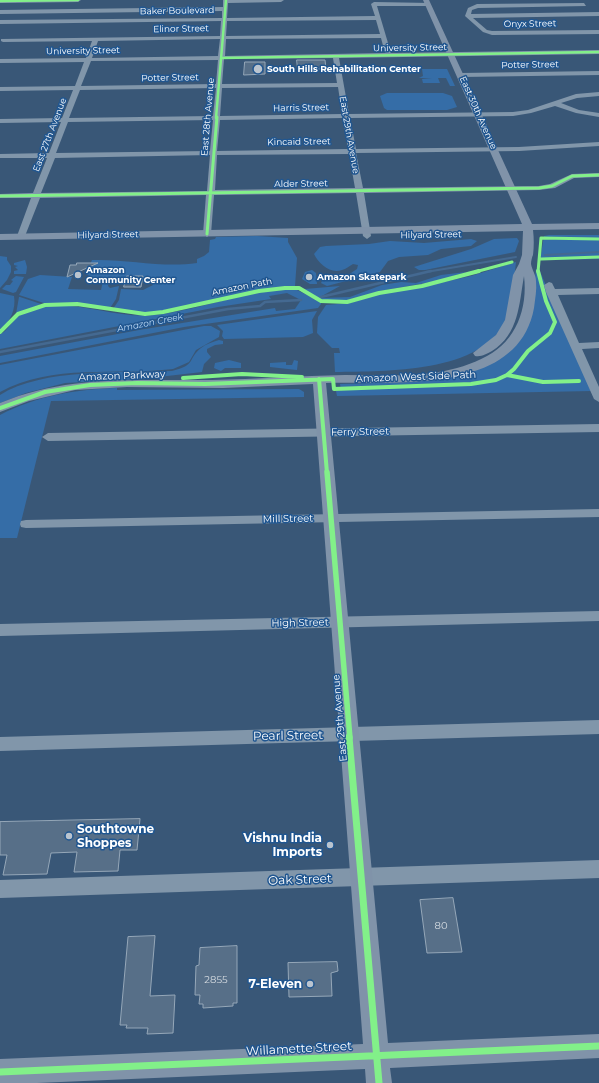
<!DOCTYPE html>
<style>
body{margin:0}
canvas{display:block;background:#395777}
</style>
<canvas width="599" height="1083"></canvas>
<script>
const context = document.querySelector('canvas').getContext('2d');
context.lineJoin = 'round';
function paint(path, color) { context.fillStyle = color; context.fill(path, 'evenodd'); }
function stroke(path, color, width, dash) { context.strokeStyle = color; context.lineWidth = width; context.lineCap = dash ? 'butt' : 'round'; context.setLineDash(dash || []); context.stroke(path); }
function drawText(font, color, halo, rows, align = 'center') {
  context.font = font + ' Montserrat,sans-serif'; context.lineWidth = 3; context.setLineDash([]); context.textBaseline = 'middle'; context.strokeStyle = halo; context.fillStyle = color; for (const [text, x, y, turn = 0] of rows) {
    context.save(); context.translate(x, y); context.rotate((+turn || 0) * Math.PI / 180); context.textAlign = isNaN(turn) ? turn : align; if (halo) context.strokeText(text, 0, 0); context.fillText(text, 0, 0); context.restore();
  }
}
paint(new Path2D(`
 M422 69H447L455 86H450L446 78H438L440 83H423L422 79 432 78H419L423 76Z
 M387 93H443L452 96 457 107 447 110H387L384 108 380 96Z
 M549 235H599V259L540 260 544 236Z
 M257 236 288 238V242L297 258 295 286 265 289 155 312 136 313 113 309 119 300 121 289 143 290 153 285 150 280 127 276 126 279H95L86 274 92 260C128 259 162 268 197 263V259L204 256 209 252 210 240 215 239 216 237Z
 M517 238 519 241 515 252 425 270H419L414 267 471 249 494 239Z
 M471 239 477 241 471 246 441 249 428 255 399 257 388 261 380 272 327 286 321 283 323 279 348 275 357 269 358 265 353 264C349 266 346 269 342 270 330 274 319 264 314 254L320 247 326 246 369 244 390 241 424 243Z
 M0 256 7 257V260L11 266V272L7 280 0 288Z
 M25 260 27 267 26 274H14V271L18 270 15 267 18 266 14 265V263Z
 M516 262C514 279 513 305 507 319 482 374 385 371 335 372L334 353H340L339 348H332L317 333 318 317 326 305 350 303 379 294 426 286 471 276Z
 M536 269H539L591 391 337 396 336 391 341 390 340 384 413 382 438 379 497 359 513 348 524 334 533 295Z
 M312 270 316 273 317 284H310L302 279 305 272Z
 M466 272 437 281 380 291 345 301 323 300 305 291V289L340 286 320 297 323 298 350 297 382 285 401 282 416 283 441 275Z
 M40 275 72 277 68 289 101 290 103 281H109L108 286 110 288 119 286 116 299 110 308 76 303 47 304 19 295 28 279Z
 M16 276 24 277 16 292 13 293 2 289 6 285H10L13 281 11 280Z
 M295 289 321 302V304L318 308 184 327 0 363V356L139 330 275 308 276 311 295 309 301 300 287 293 269 296 271 299 218 307 0 349V334C5 333 10 325 14 320 21 313 32 308 41 307 79 300 116 319 154 315 201 310 246 290 295 289Z
 M0 293 14 296C16 309 11 321 0 330Z
 M19 297H20L41 304 16 314Z
 M317 311 312 320 313 333 303 337 224 339 222 336 223 331 217 325Z
 M204 326H211L220 331 219 337 196 350 189 362 173 369C115 376 53 363 0 392V365Z
 M219 340 223 341V344L215 345 207 349V352L211 357 204 364 202 372 141 379 65 383 26 393 0 403V395C42 368 122 373 172 371 197 365 187 359 201 348 206 344 213 342 219 340Z
 M229 360 241 363V368H225L221 371 214 368 215 363Z
 M294 360 298 361 297 370 270 367V363L286 362V365H292Z
 M117 388V390L299 389 304 392V397L51 401 17 538H0V415C36 396 77 389 117 388Z`), '#356da7');
stroke(new Path2D(`
 M545 255 599 252
 M426 272 516 257`), '#446991', 2);
stroke(new Path2D(`
 M321 297 431 271
 M0 352 228 309 260 306 265 302 301 300`), '#446991', 2.5);
const building = new Path2D(`
 M297 60H325L326 69H298Z
 M245 62H265V74L244 75Z
 M77 263H98L67 277 70 265H76Z
 M127 276H143L141 287H124Z
 M140 819 137 850H120L118 871 74 872 77 852 51 853 47 874 3 875 7 855H0V822Z
 M453 898 462 952 427 953 420 900Z
 M155 936 150 996 175 995 173 1033 147 1034 148 1028H126L127 1025H120L128 937Z
 M237 946V1003H233V1006L203 1008V1004H199L200 995H195L196 966 199 965 200 948Z
 M337 962 338 971 331 973 332 996 289 997 288 963Z`);
paint(building, '#576f88');
stroke(building, '#95a7b8', 1);
paint(new Path2D(`
 M0 0H81L78 2 0 3Z
 M223 0H284L281 2 228 3 227 18 375 16 371 4 374 2 430 3 428 6H377L391 53 599 50V54L339 58 349 114 513 112 528 110 576 94 599 92V96L577 98 561 103 579 110 599 113V117L576 113 555 106 531 113 513 116 350 118 356 149 519 147 599 142V146L519 151 356 153 363 188 539 186 550 184 572 174 599 173V177L574 178 555 188 539 190 364 193 371 236 367 239 363 236 356 193 214 195 211 234 207 237 203 234 206 195 40 198 25 236 24 238H18L17 236 31 198H0V194L33 193 47 158H0V154L49 153 61 122 0 123V119L62 118 73 90 0 91V87L75 86 84 62 0 63V59L86 58 92 41 3 42 1 41V39L220 36 221 21 0 24V20L222 18V11L0 14V10L223 7ZM376 20 380 34 226 36 227 21ZM381 38 385 53 225 56 226 39ZM220 39 218 56 92 58 98 41ZM333 58 337 83 222 84 224 59ZM218 60 216 84 81 86 91 61ZM338 87 342 114 220 116 222 88ZM216 88 213 116 69 118 80 90ZM343 118 348 149 217 151 220 120ZM213 120 210 151 56 153 68 122ZM349 154 355 188 215 190 217 155ZM210 155 207 191 41 193 55 158Z
 M584 3 586 6 478 8 472 10 471 14 599 12V16L473 18 487 30 492 31 599 30V34L492 35 483 32 465 16 468 8 477 4Z
 M599 71V75L461 77 458 75 461 73Z
 M549 282 552 283 555 289 599 288V294L558 295 579 343 599 342V348L582 349 599 387V402L594 399 546 292 544 285Z
 M599 424V432L48 441 42 437 48 433Z
 M599 509V517L26 528 21 527 20 524 21 521 26 520Z
 M599 611V621L0 636V624Z
 M599 720V734L0 751V737Z
 M599 860V878L0 898V880Z`), '#8196aa');
paint(new Path2D(`
 M423 0H429L532 224 599 223V229L533 230C534 238 534 247 533 255 532 257 531 261 531 264 532 270 536 275 536 281 537 290 535 299 534 308 518 396 392 381 326 383L388 1043 599 1034V1058L390 1068 392 1083H366L365 1069 37 1083H0V1059L363 1044 313 384 223 388 127 387 75 390 29 401 0 412V403C69 374 139 381 212 380 256 379 301 376 345 375 393 375 443 380 487 356 516 341 528 308 524 276 519 304 519 334 492 351 486 354 482 357 475 356L473 353 496 335 505 320 513 275 519 264 522 255 523 231 0 240V234L522 224Z`), '#8093a9');
stroke(new Path2D(`
 M0 1 78 0
 M221 58 599 52
 M216 118 226 0`), '#82f089', 2.5);
stroke(new Path2D(`
 M0 196 539 188 552 186 572 176 599 175
 M207 234 217 117
 M541 259 599 257
 M475 272 512 262
 M538 272 541 238 599 239`), '#82f089', 3);
stroke(new Path2D(`
 M0 332 18 314 45 305 77 304 145 314 163 312 259 291 285 288H299L321 301 347 302 379 293 422 286 479 271
 M507 375 543 382 579 381
 M183 378 242 374 302 377
 M319 379 327 473
 M0 408 45 392 90 385 137 383 205 384 333 379 334 389 471 384 496 380 507 375 514 369 528 351 550 333 555 322 546 301 538 271`), '#82f089', 4);
stroke(new Path2D(`
 M327 472 350 738`), '#82f089', 5.5);
stroke(new Path2D(`
 M349 737 379 1083
 M0 1072 599 1046`), '#82f089', 7);
for (const [x, y, r, color] of [
 [258,69,5,"#bac4cf"],
 [78,275,4,"#bac4cf"],
 [309,277,4,"#bac4cf"],
 [69,836,4,"#bac4cf"],
 [330,845,4,"#bac4cf"],
 [310,984,4,"#bac4cf"]
]) { const dot = new Path2D(); dot.arc(x, y, r, 0, 2 * Math.PI); context.fillStyle = color; context.fill(dot); stroke(dot, '#205690', 1.5); }
drawText('9px', '#fff', '#205690', [
 ["Baker Boulevard",177,11,-1],
 ["Onyx Street",530,24,-1],
 ["Elinor Street",181,29,-1],
 ["University Street",410,48,-1],
 ["University Street",83,51,-1],
 ["Potter Street",530,65,-1],
 ["Potter Street",170,78,-1],
 ["Harris Street",301,108,-1],
 ["East 30th Avenue",478,113,66],
 ["East 28th Avenue",208,117,-85],
 ["East 27th Avenue",50,135,-69],
 ["East 29th Avenue",349,135,80],
 ["Kincaid Street",299,142,-1],
 ["Alder Street",301,184,-1],
 ["Hilyard Street",108,235,-1],
 ["Hilyard Street",431,235,-1],
 ["Amazon Path",242,287,-11]
]);
drawText('bold 9px', '#fff', '#205690', [
 ["South Hills Rehabilitation Center",267,69],
 ["Amazon",86,270],
 ["Community Center",86,280],
 ["Amazon Skatepark",317,277]
], 'left');
drawText('italic 9px', '#bdd8f4', '#205690', [
 ["Amazon Creek",150,323,-11]
]);
drawText('10px', '#fff', '#205690', [
 ["Amazon Parkway",122,376,-2],
 ["Amazon West Side Path",416,377,-2],
 ["Ferry Street",360,432,-1],
 ["Mill Street",288,519,-1],
 ["High Street",300,623,-1],
 ["East 29th Avenue",340,718,-95]
]);
drawText('10px', '#d5dbe1', null, [
 ["80",441,926],
 ["2855",216,980]
]);
drawText('12px', '#fff', '#205690', [
 ["Pearl Street",288,736,-1],
 ["Oak Street",300,880,-2],
 ["Willamette Street",299,1049,-3]
]);
drawText('bold 12px', '#fff', '#205690', [
 ["Southtowne",77,829,"left"],
 ["Shoppes",77,843,"left"],
 ["Vishnu India",322,838],
 ["Imports",322,852],
 ["7-Eleven",302,984]
], 'right');
</script>
